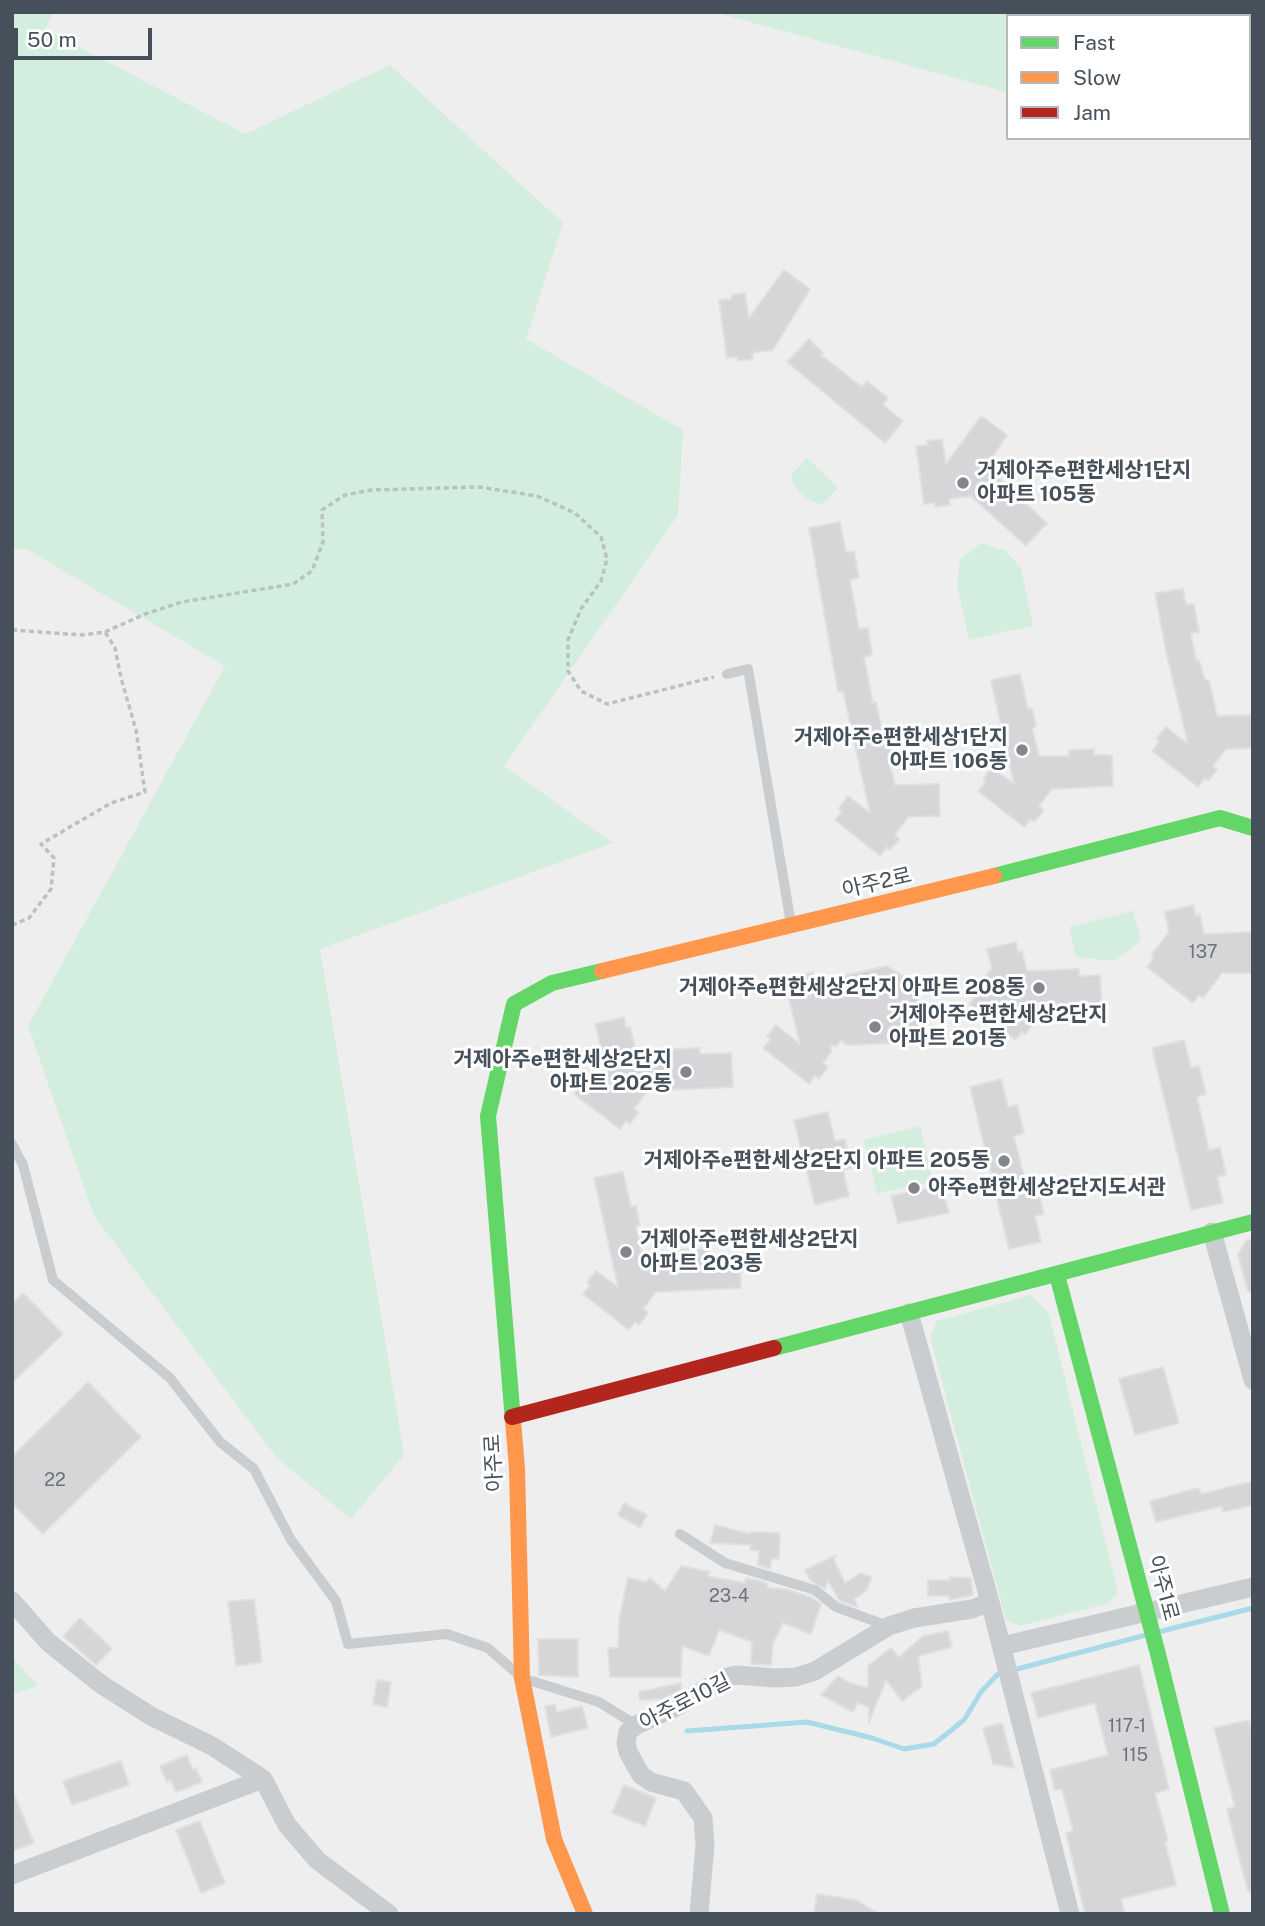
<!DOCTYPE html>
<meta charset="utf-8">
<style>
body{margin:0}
#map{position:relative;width:1265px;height:1926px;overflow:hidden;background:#efeeee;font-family:"Public Sans",sans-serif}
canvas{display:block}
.frame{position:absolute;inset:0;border:14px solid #46505a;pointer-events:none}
.legend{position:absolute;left:1006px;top:14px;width:245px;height:126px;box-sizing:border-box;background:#fff;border:2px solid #b5b9bd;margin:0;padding:9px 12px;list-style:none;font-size:21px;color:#46505a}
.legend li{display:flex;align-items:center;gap:14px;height:35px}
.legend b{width:35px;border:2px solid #b5b9bd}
.scale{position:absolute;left:14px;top:28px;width:138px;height:32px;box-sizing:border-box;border:4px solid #46505a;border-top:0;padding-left:9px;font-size:21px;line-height:24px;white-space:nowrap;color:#46505a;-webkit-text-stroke:5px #fff;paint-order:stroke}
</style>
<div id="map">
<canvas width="1265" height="1926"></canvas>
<div class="frame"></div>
<ul class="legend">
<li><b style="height:9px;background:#63d668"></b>Fast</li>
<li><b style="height:9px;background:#ff974d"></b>Slow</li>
<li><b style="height:9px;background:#b3261e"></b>Jam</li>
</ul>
<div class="scale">50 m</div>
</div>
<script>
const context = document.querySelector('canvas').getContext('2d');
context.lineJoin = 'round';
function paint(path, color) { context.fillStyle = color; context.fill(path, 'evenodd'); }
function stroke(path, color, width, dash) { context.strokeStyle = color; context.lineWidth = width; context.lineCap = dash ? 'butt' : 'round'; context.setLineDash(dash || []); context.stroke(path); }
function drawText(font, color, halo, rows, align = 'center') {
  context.font = font + ' "Public Sans","Noto Sans KR",sans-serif'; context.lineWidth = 6; context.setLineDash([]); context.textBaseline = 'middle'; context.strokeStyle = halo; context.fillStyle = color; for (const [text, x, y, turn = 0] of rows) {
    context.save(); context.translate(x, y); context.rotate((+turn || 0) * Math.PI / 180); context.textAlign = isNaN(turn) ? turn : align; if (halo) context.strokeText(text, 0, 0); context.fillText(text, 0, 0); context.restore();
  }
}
paint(new Path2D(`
 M12 12H54L45 29 245 134 390 65 563 223 526 339 683 430 678 515 504 766 613 843 320 949 404 1455 351 1519 277 1458 94 1216 28 1026 225 666 28 550 12 549Z
 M714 12H1032L1031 16H1008V86L1006 92Z
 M807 458 838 488 823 504C806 502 795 491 791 475Z
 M981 543 1006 551 1021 568 1033 626 969 640 957 585 960 559Z
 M1133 911 1141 940 1115 961 1076 957 1069 927Z
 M920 1126 933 1181 877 1194 864 1140Z
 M1031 1295 1049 1314 1118 1592 1109 1603 1019 1626 1006 1620 930 1337 937 1321Z
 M12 1657 38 1686 12 1694Z`), '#d3edde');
stroke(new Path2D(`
 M1162 1631 1253 1608
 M687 1731 807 1722 872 1738 904 1749 934 1744 964 1720 981 1692 998 1674 1146 1635`), '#a8daea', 5);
const building = new Path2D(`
 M784 270 810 289 773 350 752 353 753 359 738 361V357L727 358 719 300 731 299V295L745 293 749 318Z
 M809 339 823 353 821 355 862 387 867 381 888 398 883 405 903 421 885 443 787 362Z
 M981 416 1007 435 987 466 1006 485 1010 481 1028 497 1024 502 1047 523 1026 546 971 496 949 499 950 505 935 507V503L924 504 916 446 928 445 927 441 942 439 946 464Z
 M840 522 846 552 854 551 859 578 850 580 859 629 868 628 872 655 864 657 873 703 876 702 884 738 888 737 892 755 888 756 895 785 939 784 940 816 908 817 895 835 900 839 890 850 887 847 880 856 835 820 842 811 839 808 848 796 870 813 843 691 838 692 809 528Z
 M1183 589 1186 605 1194 604 1199 632 1191 633 1196 661 1199 660 1205 680H1209L1217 716 1253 715V748L1226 749 1213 766 1217 770 1208 781 1205 778 1198 787 1152 751 1160 741 1156 739 1166 727 1188 744 1166 651 1155 593Z
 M1020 674 1028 709 1032 708 1036 726 1032 728 1039 756H1069V750L1094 749V755H1112L1113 786 1052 789 1039 806 1044 810 1034 822 1031 819 1024 827 978 791 986 782 983 779 992 768 1014 784 991 680Z
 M1193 905 1196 916 1200 914 1204 934 1253 932V973H1222L1203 998 1199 995 1193 1003 1147 967 1154 958 1151 955 1169 932 1165 912Z
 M1016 942 1018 952 1022 951 1027 971 1079 969V976L1100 975 1102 1009 1045 1010 1025 1034 1022 1032 1015 1040 969 1004 977 995 974 992 992 968 987 949Z
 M887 966 914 983 920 1008 922 1042 847 1045 841 1040 837 1046H831V1052L823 1063 828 1067 819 1079 815 1076 809 1084 763 1048 771 1039 767 1036 776 1025 800 1044 784 978 813 972 815 982Z
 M624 1017 626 1027H630L638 1059 671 1058V1049L700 1048V1054L731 1053 733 1087 647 1091 634 1109 639 1112 630 1124 626 1121 620 1129 574 1094 581 1084 578 1082 587 1070 611 1089 595 1024Z
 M1184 1040 1191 1068 1199 1066 1206 1094 1197 1097 1209 1150 1220 1147 1226 1175 1217 1177 1223 1203 1191 1210 1152 1048Z
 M1001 1079 1008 1107 1017 1105 1024 1133 1014 1136 1027 1189 1037 1186 1044 1214 1035 1216 1041 1242 1009 1249 970 1087Z
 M828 1112 835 1141 845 1139 852 1168 843 1170 849 1196 815 1205 794 1120Z
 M623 1172 631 1207 636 1206 640 1225 636 1226 643 1260 680 1258 679 1250 708 1248 709 1255 740 1254 741 1288 656 1292 643 1309 648 1313 639 1325 635 1322 629 1330 583 1294 590 1285 587 1282 596 1271 618 1287 594 1178Z
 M941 1185 949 1213 898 1223 891 1196Z
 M1253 1239V1292H1248L1238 1255 1246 1241Z
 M23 1293 63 1334 12 1383V1304Z
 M1163 1367 1179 1423 1135 1435 1119 1379Z
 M88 1382 141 1437 43 1534 12 1503V1457Z
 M1253 1481V1505L1223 1512 1222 1506 1156 1522 1150 1501 1199 1488 1201 1494Z
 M624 1503 647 1515 640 1528 618 1515Z
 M715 1525 751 1534V1532L780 1533 779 1559 772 1558 770 1569 758 1565 759 1551 750 1550 751 1545 710 1543Z
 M836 1555 834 1560 845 1583 861 1573 872 1577 866 1591 854 1599 858 1607 840 1601 828 1581 825 1589 811 1581 805 1570Z
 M681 1566 710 1572 707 1576 745 1583 746 1579 757 1580 768 1584 767 1588 785 1589 811 1597 821 1604 811 1634 783 1623 773 1643 771 1665 751 1664 752 1642 719 1630 709 1656 682 1646 681 1677H610L608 1648H618L619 1620 628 1578 646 1582 650 1578 665 1591Z
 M950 1577 971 1578 973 1595 949 1600V1596H928V1580H950Z
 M254 1599 262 1662 236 1666 228 1602Z
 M80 1618 112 1649 96 1665 63 1636Z
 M948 1631 952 1647 918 1656 922 1686 902 1701 886 1680 869 1722V1707L857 1703 853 1712 821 1695 838 1676 848 1682 868 1688V1666L891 1648 899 1657 923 1636Z
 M538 1639H578V1677L539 1675Z
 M1139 1665 1169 1789 1155 1793 1168 1841 1165 1842 1176 1885 1121 1899 1125 1914H1085L1066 1833 1073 1831 1062 1789 1055 1790 1050 1770 1108 1755 1095 1703 1038 1718 1031 1693Z
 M377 1680 391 1682 387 1707 373 1704Z
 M681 1683V1690L664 1699 640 1700 639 1692Z
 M555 1704 557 1712 582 1706 588 1728 551 1737 545 1706Z
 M1249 1720 1253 1736V1891L1248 1892 1227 1809 1235 1807 1214 1728Z
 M1002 1723 1014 1768 993 1764 983 1728Z
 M187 1755 193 1770 196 1768 202 1782 176 1792 171 1780 167 1782 160 1766Z
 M121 1761 129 1785 72 1805 63 1781Z
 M624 1785 656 1798 645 1826 612 1813Z
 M12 1789 34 1843 12 1851Z
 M200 1821 225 1883 201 1893 176 1830Z
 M817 1894 856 1900 879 1914H814Z`);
paint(building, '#d6d6d8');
stroke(building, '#e0e0e1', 2);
stroke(new Path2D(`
 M12 630 82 635 105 632 145 614 182 602 293 584 312 571 323 542 322 510 345 495 371 490 479 487 537 496 575 513 601 537 607 559 601 581 581 609 568 640V671L581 691 607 704 714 677
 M12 925 29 918 51 889 54 858 41 844 111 803 145 792 136 730 121 678 115 648 105 632`), '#b8c3bf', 3.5, [5, 3.5]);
stroke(new Path2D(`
 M727 674 748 669 791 924
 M12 1144 23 1165 53 1280 170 1378 220 1442 254 1469 291 1540 336 1601 348 1644 447 1634 488 1648 522 1678 599 1702 636 1725
 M680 1534 725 1563 815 1590 836 1607 888 1626`), '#cacdcf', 10);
stroke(new Path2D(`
 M1212 1232 1253 1380
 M909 1313 990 1602 1070 1914
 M12 1601 48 1642 102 1685 151 1716 212 1746 263 1779
 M1002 1646 1253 1587
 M263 1779 287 1825 317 1860 389 1914
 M12 1875 263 1779
 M699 1914 705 1845 703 1818 684 1791 651 1782 641 1775 628 1752 626 1743 628 1732 636 1725 678 1706 723 1678 736 1675 775 1678 796 1677 815 1671 889 1626 914 1618 972 1609 990 1602`), '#cacdcf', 19);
stroke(new Path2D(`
 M1249 41 1253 47
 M994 876 1220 818 1253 828
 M1057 1275 1158 1654 1222 1914
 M774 1348 1253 1222
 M513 1421 488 1116 514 1004 552 983 602 971`), '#63d668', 16);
stroke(new Path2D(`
 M1238 12 1241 16
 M602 971 994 876
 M513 1421 517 1468 522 1678 554 1839 585 1914`), '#ff974d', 16);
stroke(new Path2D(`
 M512 1417 774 1348`), '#b3261e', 16);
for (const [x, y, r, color] of [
 [963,483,7,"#81878e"],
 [1022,750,7,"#81878e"],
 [1039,988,7,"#81878e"],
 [875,1027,7,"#81878e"],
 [686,1072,7,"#81878e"],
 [1004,1161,7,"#81878e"],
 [914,1188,7,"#81878e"],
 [626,1252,7,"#81878e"]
]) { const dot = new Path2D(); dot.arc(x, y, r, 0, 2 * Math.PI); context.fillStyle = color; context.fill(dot); stroke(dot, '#fff', 2.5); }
drawText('18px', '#6c737b', null, [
 ["137",1203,952],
 ["22",55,1480],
 ["23-4",729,1596],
 ["117-1",1127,1726],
 ["115",1135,1755]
]);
drawText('bold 21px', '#46505a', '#fff', [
 ["거제아주e편한세상1단지",977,471],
 ["아파트 105동",977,495],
 ["거제아주e편한세상1단지",1008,738,"right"],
 ["아파트 106동",1008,762,"right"],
 ["거제아주e편한세상2단지 아파트 208동",1025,988,"right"],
 ["거제아주e편한세상2단지",889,1015],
 ["아파트 201동",889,1039],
 ["거제아주e편한세상2단지",672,1060,"right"],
 ["아파트 202동",672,1084,"right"],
 ["거제아주e편한세상2단지 아파트 205동",990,1161,"right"],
 ["아주e편한세상2단지도서관",928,1188],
 ["거제아주e편한세상2단지",640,1240],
 ["아파트 203동",640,1264]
], 'left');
drawText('21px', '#46505a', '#fff', [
 ["아주2로",877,883,-13],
 ["아주로",494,1463,-93],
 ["아주1로",1163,1588,75],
 ["아주로10길",685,1702,-27]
]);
</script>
